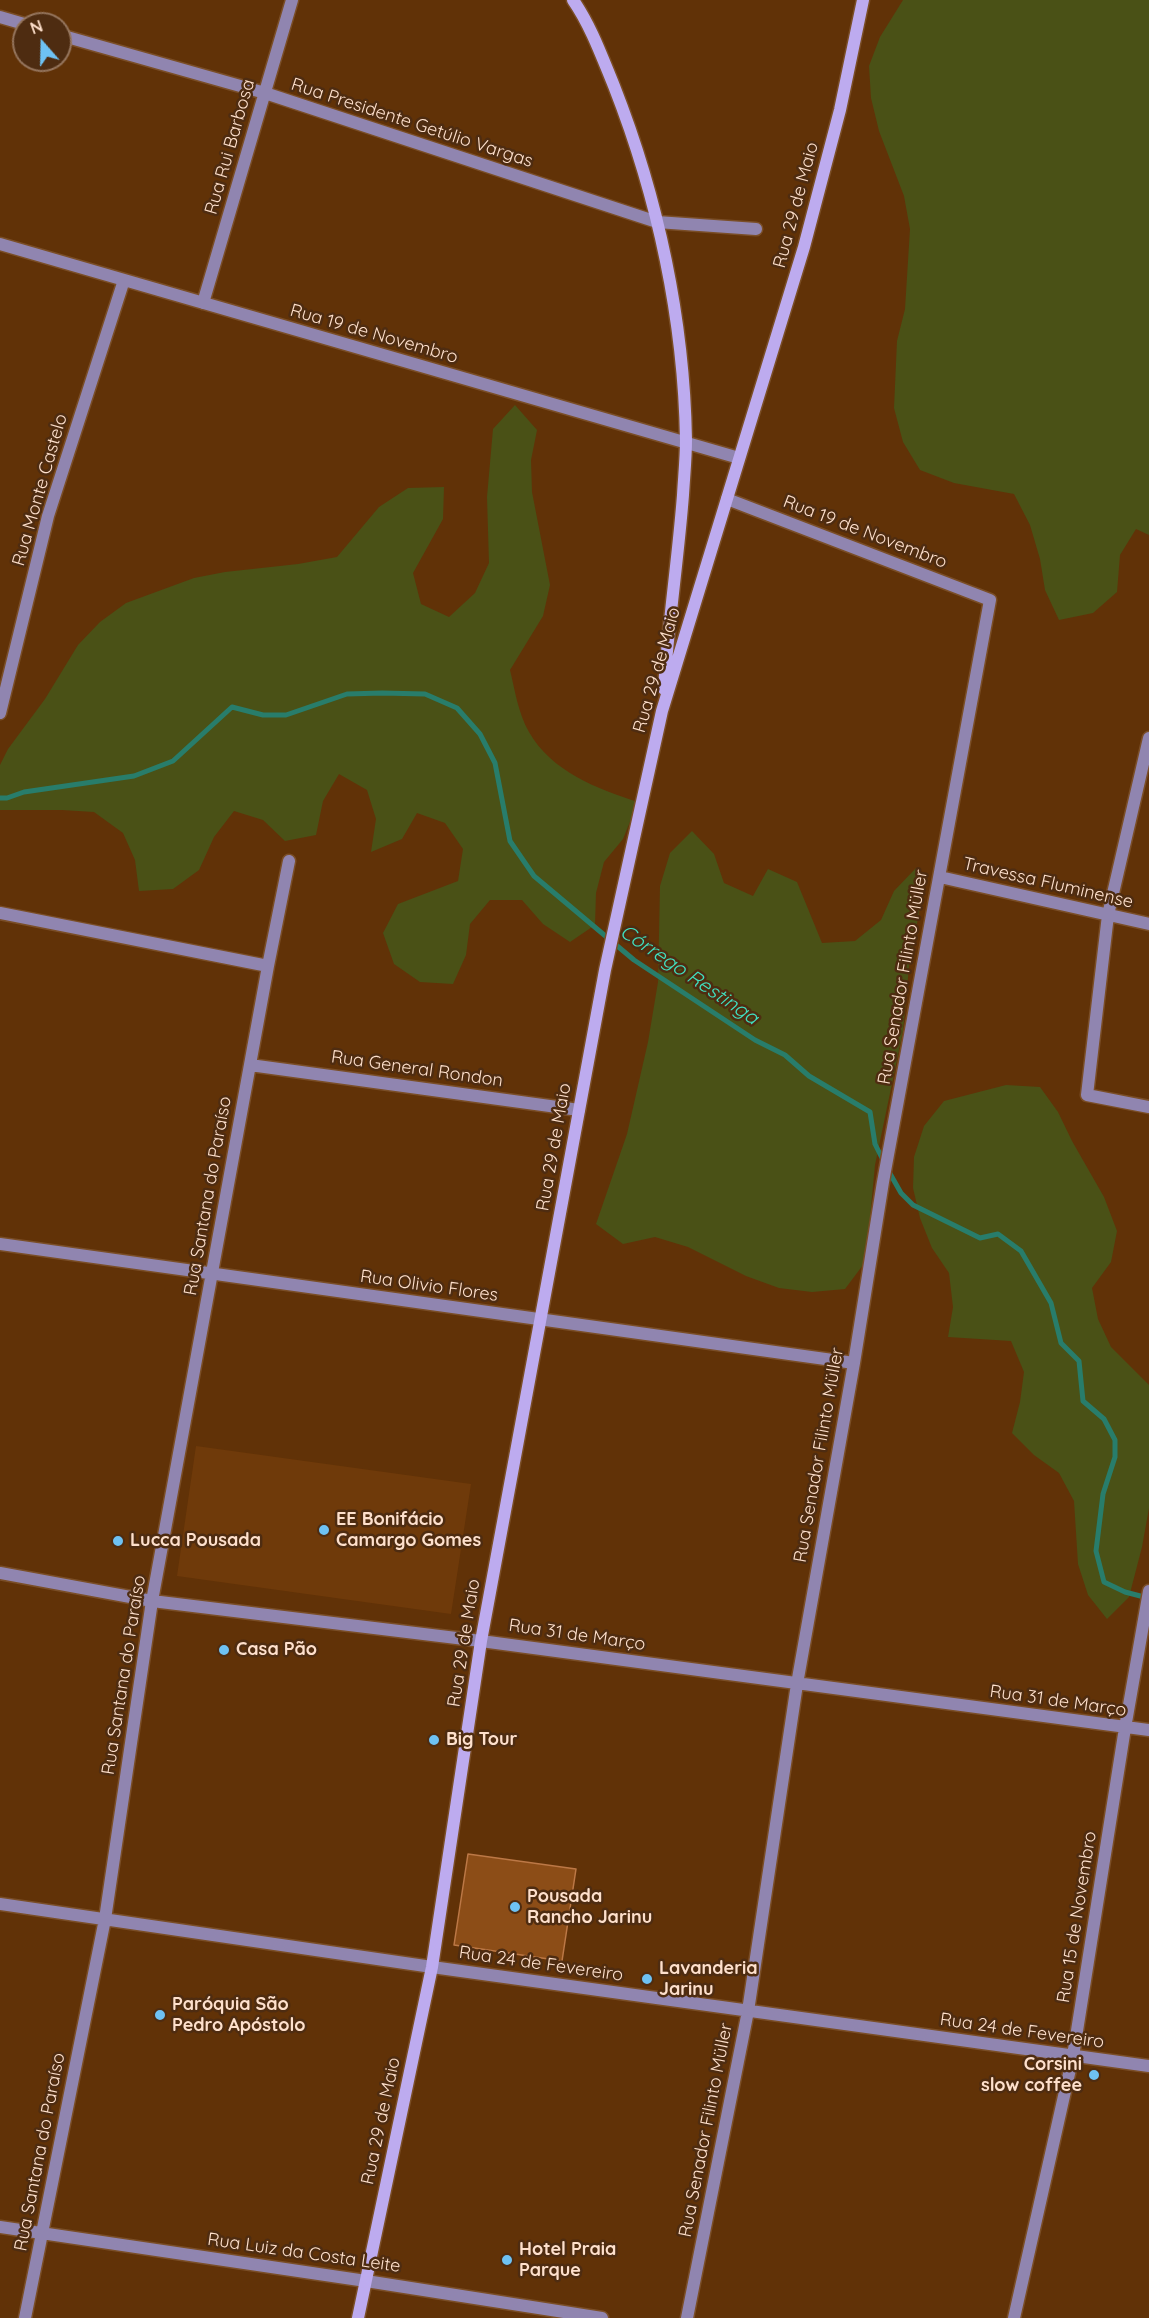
<!DOCTYPE html>
<meta charset="utf-8">
<style>
body{margin:0}
#map{position:relative;width:1149px;height:2318px;overflow:hidden;background:#613207;font-family:Quicksand,sans-serif}
canvas{display:block}
.north{position:absolute;left:12px;top:12px;width:60px;height:60px;box-sizing:border-box;background:#4e2c11;border:2px solid #94745c;border-radius:50%;rotate:340deg;font-size:16px;font-weight:700;line-height:24px;text-align:center;color:#fee0cc}
.north::after{content:'';display:block;margin:auto;width:21px;height:27px;background:#6ec2f3;clip-path:polygon(50% 0,100% 100%,50% 72%,0 100%)}
</style>
<div id="map">
<canvas width="1149" height="2318"></canvas>
<div class="north">N</div>
</div>
<script>
const context = document.querySelector('canvas').getContext('2d');
context.lineJoin = 'round';
function paint(path, color) { context.fillStyle = color; context.fill(path, 'evenodd'); }
function stroke(path, color, width, dash) { context.strokeStyle = color; context.lineWidth = width; context.lineCap = dash ? 'butt' : 'round'; context.setLineDash(dash || []); context.stroke(path); }
function drawText(font, color, halo, rows, align = 'center') {
  context.font = font + ' Quicksand,sans-serif'; context.lineWidth = 5; context.setLineDash([]); context.textBaseline = 'middle'; context.strokeStyle = halo; context.fillStyle = color; for (const [text, x, y, turn = 0] of rows) {
    context.save(); context.translate(x, y); context.rotate((+turn || 0) * Math.PI / 180); context.textAlign = isNaN(turn) ? turn : align; if (halo) context.strokeText(text, 0, 0); context.fillText(text, 0, 0); context.restore();
  }
}
paint(new Path2D(`
 M196 1446 471 1484 451 1614 177 1576Z`), '#6f3a0a');
paint(new Path2D(`
 M903 0H1149V535L1136 529 1120 555 1117 592 1093 613 1059 620 1045 590 1040 559 1030 525 1014 494 954 483 920 470 903 442 894 408 897 341 905 309 910 229 904 196 879 131 871 98 869 66 880 37Z
 M515 405 537 430 531 460 532 492 550 585 543 616 510 670C515 690 518 713 529 732 551 771 597 789 638 802L623 839 604 862 596 893 595 925 570 942 543 924 522 900H490L470 924 466 955 453 984 420 982 394 964 383 933 398 904 458 881 463 849 445 823 417 813 402 839 371 852 376 819 367 790 339 774 323 801 316 835 285 841 263 820 234 811 214 837 199 870 173 889 139 891 135 860 123 833 94 812 62 810H0V765L8 749 45 699 78 645 100 622 126 603 194 578 225 572 298 564 337 557 379 507 408 488 444 487 443 519 413 573 421 604 449 617 475 593 489 563 487 497 493 429Z
 M692 831 714 854 724 883 753 896 768 869 797 882 822 943 855 941 881 920 894 891 916 868 921 902 909 967 903 1031 875 1165 869 1229 863 1265 845 1289 812 1292 779 1288 746 1276 688 1247 655 1237 623 1244 596 1224 627 1134 648 1042 658 982 660 886 670 853Z
 M1006 1085 1040 1087 1058 1112 1072 1141 1104 1197 1117 1231 1111 1262 1092 1288 1098 1319 1111 1347 1149 1385V1508L1142 1547 1129 1597 1107 1619 1088 1595 1078 1564 1074 1501 1059 1473 1034 1455 1012 1433 1020 1402 1024 1372 1011 1341 948 1337 953 1307 949 1273 932 1248 920 1218 913 1188 914 1157 924 1126 944 1101Z`), '#4a5116');
stroke(new Path2D(`
 M0 798H7L24 792 134 776 173 761 232 707 263 715H286L347 694 382 693 425 694 457 708 480 734 495 763 510 841 534 876 634 960 755 1040 785 1055 809 1076 870 1112 875 1144 884 1162
 M888 1170 901 1193 913 1205 980 1238 998 1234 1021 1251 1051 1303 1061 1343 1079 1361 1083 1401 1104 1419 1115 1440V1457L1103 1494 1096 1551 1104 1582 1125 1592 1148 1598`), '#287d6b', 5);
const building = new Path2D(`
 M468 1854 576 1869 562 1961 454 1945Z`);
paint(building, '#8c4d17');
stroke(building, '#bc7846', 1.5);
const street = new Path2D(`
 M0 17 24 24
 M60 35 265 93 657 222 756 229
 M0 244 739 458
 M203 303 292 0
 M0 713 48 516 124 280
 M1149 738 1108 915 1087 1095 1149 1107
 M940 877 1149 924
 M0 913 268 966
 M250 1065 579 1110
 M0 1244 854 1363
 M0 1573 152 1601 481 1641 1149 1730
 M0 1904 432 1967 1149 2066
 M0 2227 366 2281 602 2318
 M25 2318 105 1919 152 1601 268 966 289 861
 M687 2318 748 2011 797 1684 854 1363 883 1182 990 600 727 499
 M1014 2318 1073 2056 1125 1728 1149 1591`);
const secondary = new Path2D(`
 M573 0C591 26 602 57 614 86 658 198 684 320 686 440 686 458 684 477 683 495 678 560 668 624 664 689
 M358 2318 432 1967 481 1641 605 970 662 711 804 247 840 110 863 0`);
stroke(street, '#7a4e27', 15);
stroke(secondary, '#7a4e27', 15);
stroke(street, '#9085b0', 12);
stroke(secondary, '#bdabef', 12);
for (const [x, y, r, color] of [
 [324,1530,6,"#6ec2f3"],
 [118,1541,6,"#6ec2f3"],
 [224,1650,6,"#6ec2f3"],
 [434,1740,6,"#6ec2f3"],
 [515,1907,6,"#6ec2f3"],
 [647,1979,6,"#6ec2f3"],
 [160,2015,6,"#6ec2f3"],
 [1094,2075,6,"#6ec2f3"],
 [507,2260,6,"#6ec2f3"]
]) { const dot = new Path2D(); dot.arc(x, y, r, 0, 2 * Math.PI); context.fillStyle = color; context.fill(dot); stroke(dot, '#4e2c11', 2); }
drawText('18px', '#fee0cc', '#4e2c11', [
 ["Rua Presidente Getúlio Vargas",412,123,18],
 ["Rua Rui Barbosa",230,147,-74],
 ["Rua 29 de Maio",796,205,-75],
 ["Rua 19 de Novembro",374,334,16],
 ["Rua Monte Castelo",40,490,-74],
 ["Rua 19 de Novembro",865,532,21],
 ["Rua 29 de Maio",657,670,-74],
 ["Travessa Fluminense",1048,883,13],
 ["Rua Senador Filinto Müller",903,977,-80],
 ["Rua General Rondon",417,1069,8],
 ["Rua 29 de Maio",554,1147,-80],
 ["Rua Santana do Paraíso",208,1196,-80],
 ["Rua Olivio Flores",429,1286,8],
 ["Rua Senador Filinto Müller",819,1455,-80],
 ["Rua 31 de Março",577,1635,8],
 ["Rua 29 de Maio",464,1643,-81],
 ["Rua Santana do Paraíso",124,1675,-81],
 ["Rua 31 de Março",1058,1701,8],
 ["Rua 15 de Novembro",1077,1917,-81],
 ["Rua 24 de Fevereiro",541,1964,8],
 ["Rua 24 de Fevereiro",1022,2031,8],
 ["Rua 29 de Maio",381,2121,-78],
 ["Rua Senador Filinto Müller",706,2130,-79],
 ["Rua Santana do Paraíso",40,2152,-79],
 ["Rua Luiz da Costa Leite",304,2253,8]
]);
drawText('bold 18px', '#fee0cc', '#4e2c11', [
 ["EE Bonifácio",336,1520],
 ["Camargo Gomes",336,1541],
 ["Lucca Pousada",130,1541],
 ["Casa Pão",236,1650],
 ["Big Tour",446,1740],
 ["Pousada",527,1897],
 ["Rancho Jarinu",527,1918],
 ["Lavanderia",659,1969],
 ["Jarinu",659,1990],
 ["Paróquia São",172,2005],
 ["Pedro Apóstolo",172,2026],
 ["Corsini",1082,2065,"right"],
 ["slow coffee",1082,2086,"right"],
 ["Hotel Praia",519,2250],
 ["Parque",519,2271]
], 'left');
drawText('italic 20px', '#40e0c0', '#4e2c11', [
 ["Córrego Restinga",689,975,34]
]);
</script>
